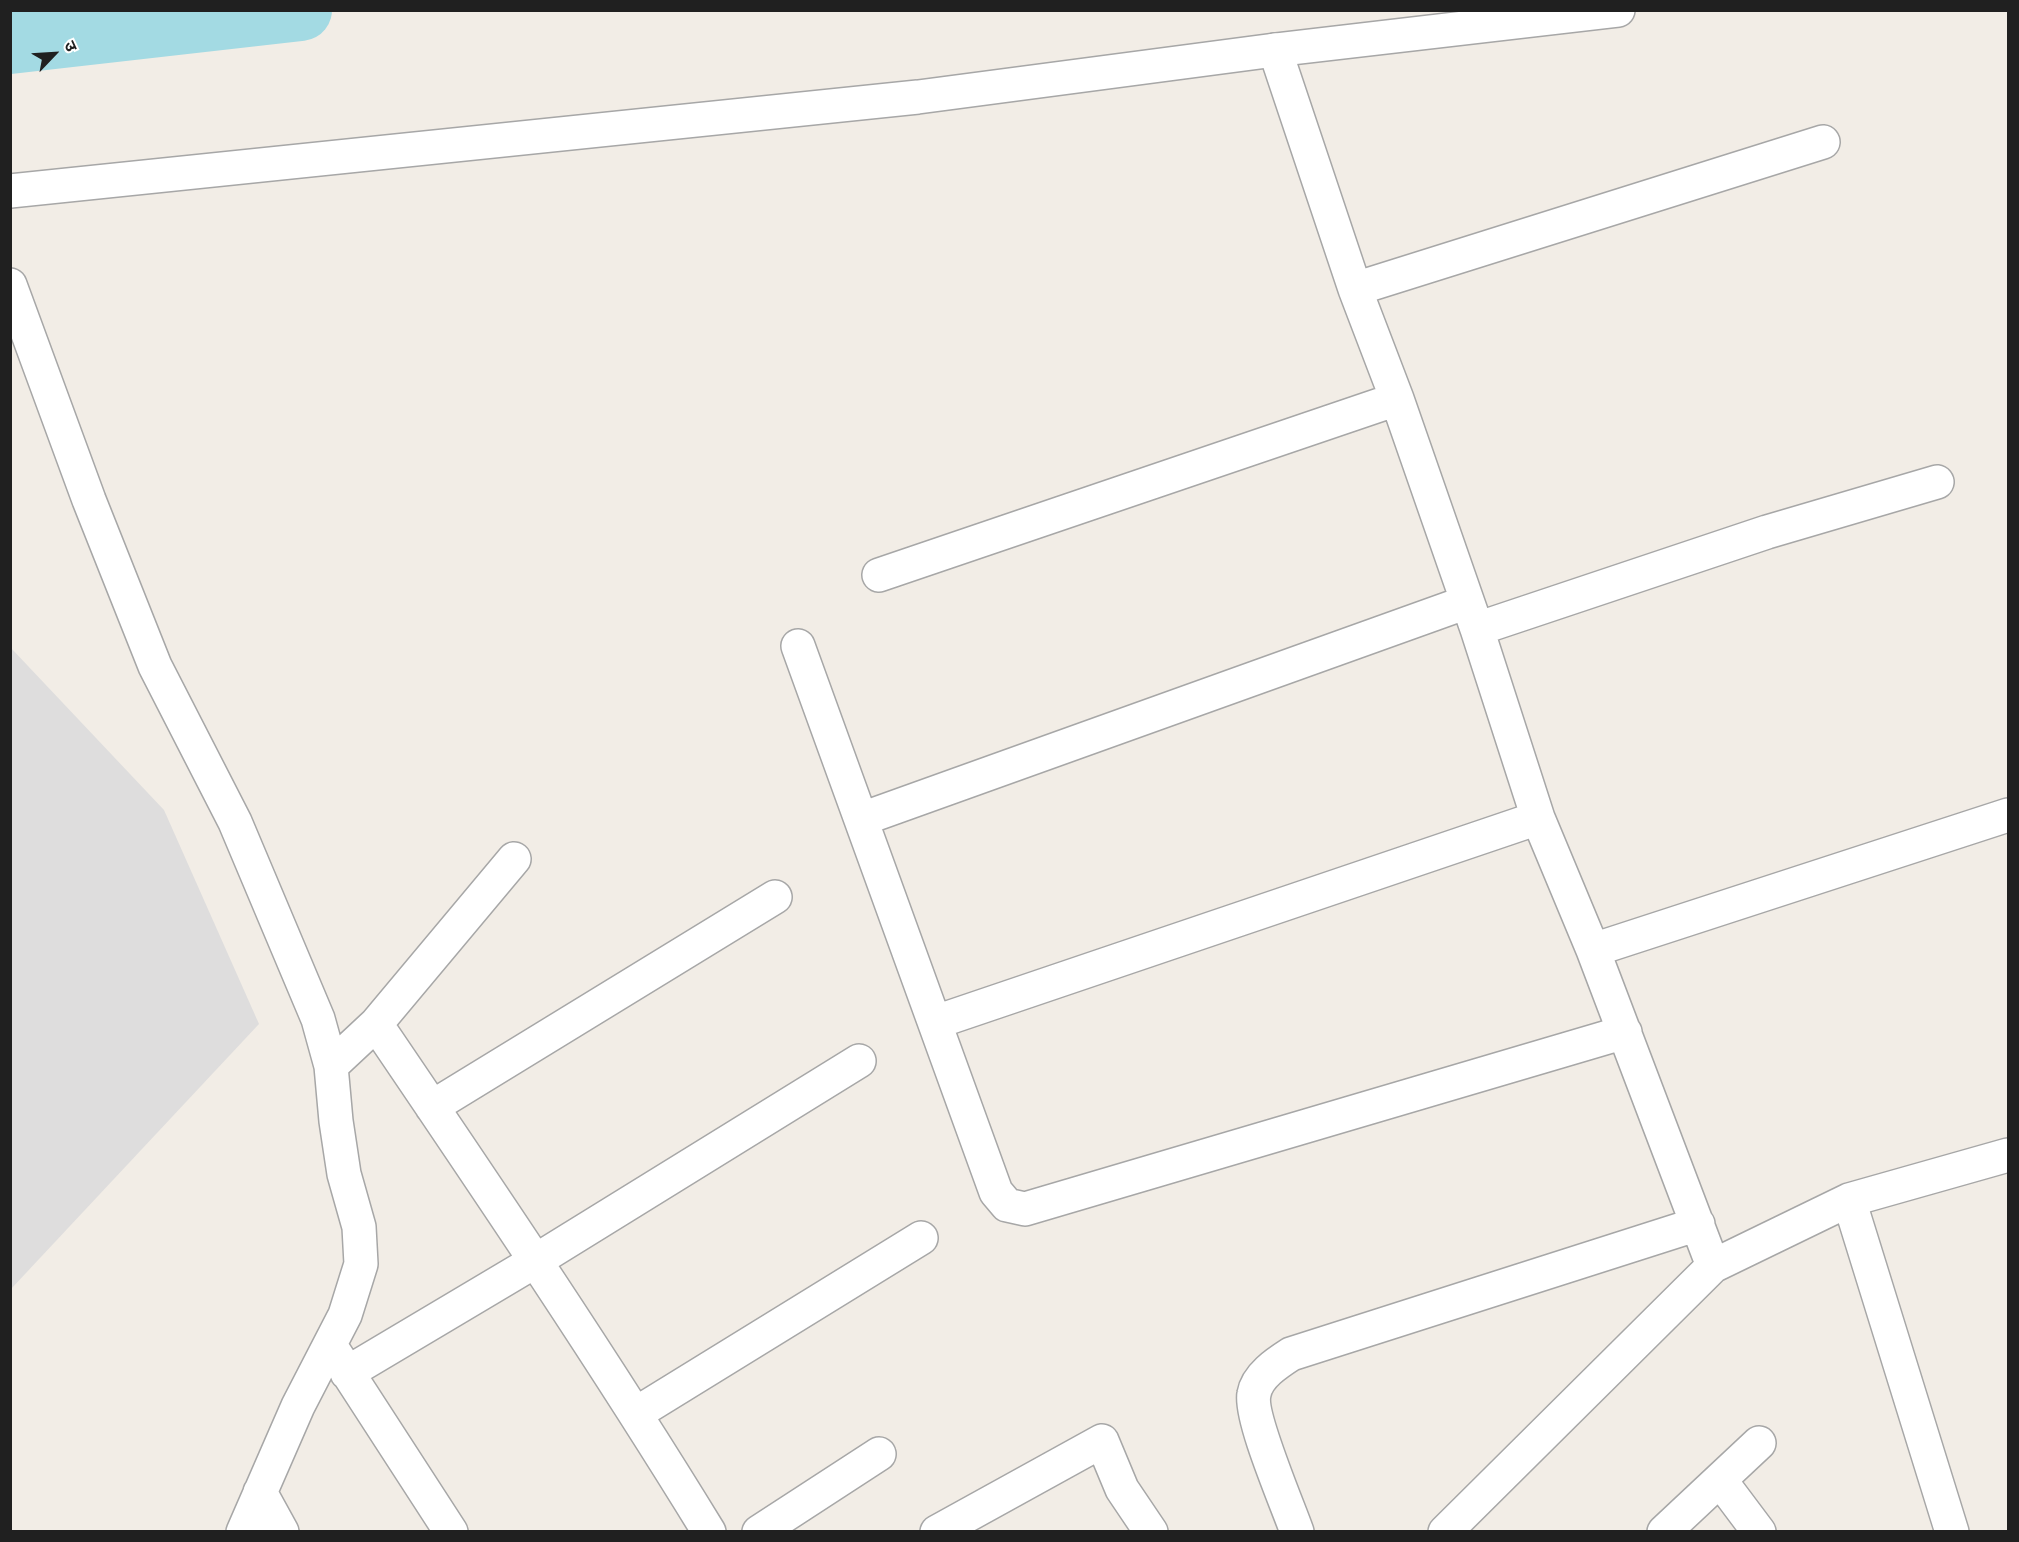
<!DOCTYPE html>
<meta charset="utf-8">
<style>
body{margin:0}
#map{position:relative;width:2019px;height:1542px;overflow:hidden;background:#f2ede6;font-family:Raleway,"Noto Sans Devanagari",sans-serif}
canvas{display:block}
.frame{position:absolute;inset:0;border:12px solid #202020;pointer-events:none}
.north{position:absolute;left:24px;top:24px;width:60px;height:60px;-webkit-text-stroke:4px #fff;paint-order:stroke;rotate:65deg;font-size:16px;font-weight:700;line-height:24px;text-align:center;color:#202020}
.north::after{content:'';display:block;margin:auto;width:21px;height:27px;background:#202020;clip-path:polygon(50% 0,100% 100%,50% 72%,0 100%)}
</style>
<div id="map">
<canvas width="2019" height="1542"></canvas>
<div class="frame"></div>
<div class="north">उ</div>
</div>
<script>
const context = document.querySelector('canvas').getContext('2d');
context.lineJoin = 'round';
function paint(path, color) { context.fillStyle = color; context.fill(path, 'evenodd'); }
function stroke(path, color, width, dash) { context.strokeStyle = color; context.lineWidth = width; context.lineCap = dash ? 'butt' : 'round'; context.setLineDash(dash || []); context.stroke(path); }
paint(new Path2D(`
 M11 648 164 810 259 1024 11 1289Z`), '#dedddd');
stroke(new Path2D(`
 M10 43 301 10`), '#a3dae3', 62);
const minor = new Path2D(`
 M1275 50 1355 289 1397 399 1477 629 1538 818 1593 950 1713 1266 1849 1200 2008 1155
 M10 285 89 500 155 666 235 822 318 1019 331 1066 336 1121 344 1174 359 1227 361 1264 345 1315 298 1406 243 1532
 M1355 289 1823 142
 M879 575 1397 399
 M1477 629 1767 532 1937 482
 M798 646 996 1192 1007 1205 1025 1209 1625 1032
 M862 819 1467 602
 M1593 950 2008 815
 M936 1022 1538 818
 M376 1024C490 1192 603 1359 709 1532
 M331 1066 376 1024 514 859
 M432 1107 775 897
 M1849 1200 1952 1532
 M335 1353 451 1532
 M347 1373 537 1260 859 1061
 M637 1413 921 1238
 M1720 1480 1759 1532
 M260 1492 282 1532
 M759 1532 879 1454
 M937 1532 1102 1441 1122 1489 1151 1532
 M1297 1532C1288 1506 1249 1416 1254 1394 1257 1376 1277 1363 1291 1354L1698 1224
 M1445 1532 1713 1266
 M1664 1532 1759 1443`);
const tertiary = new Path2D(`
 M10 191 918 97 1275 50 1618 10`);
stroke(minor, '#a7a7a7', 36);
stroke(tertiary, '#a7a7a7', 36);
stroke(minor, '#fff', 33);
stroke(tertiary, '#fff', 33);
</script>
